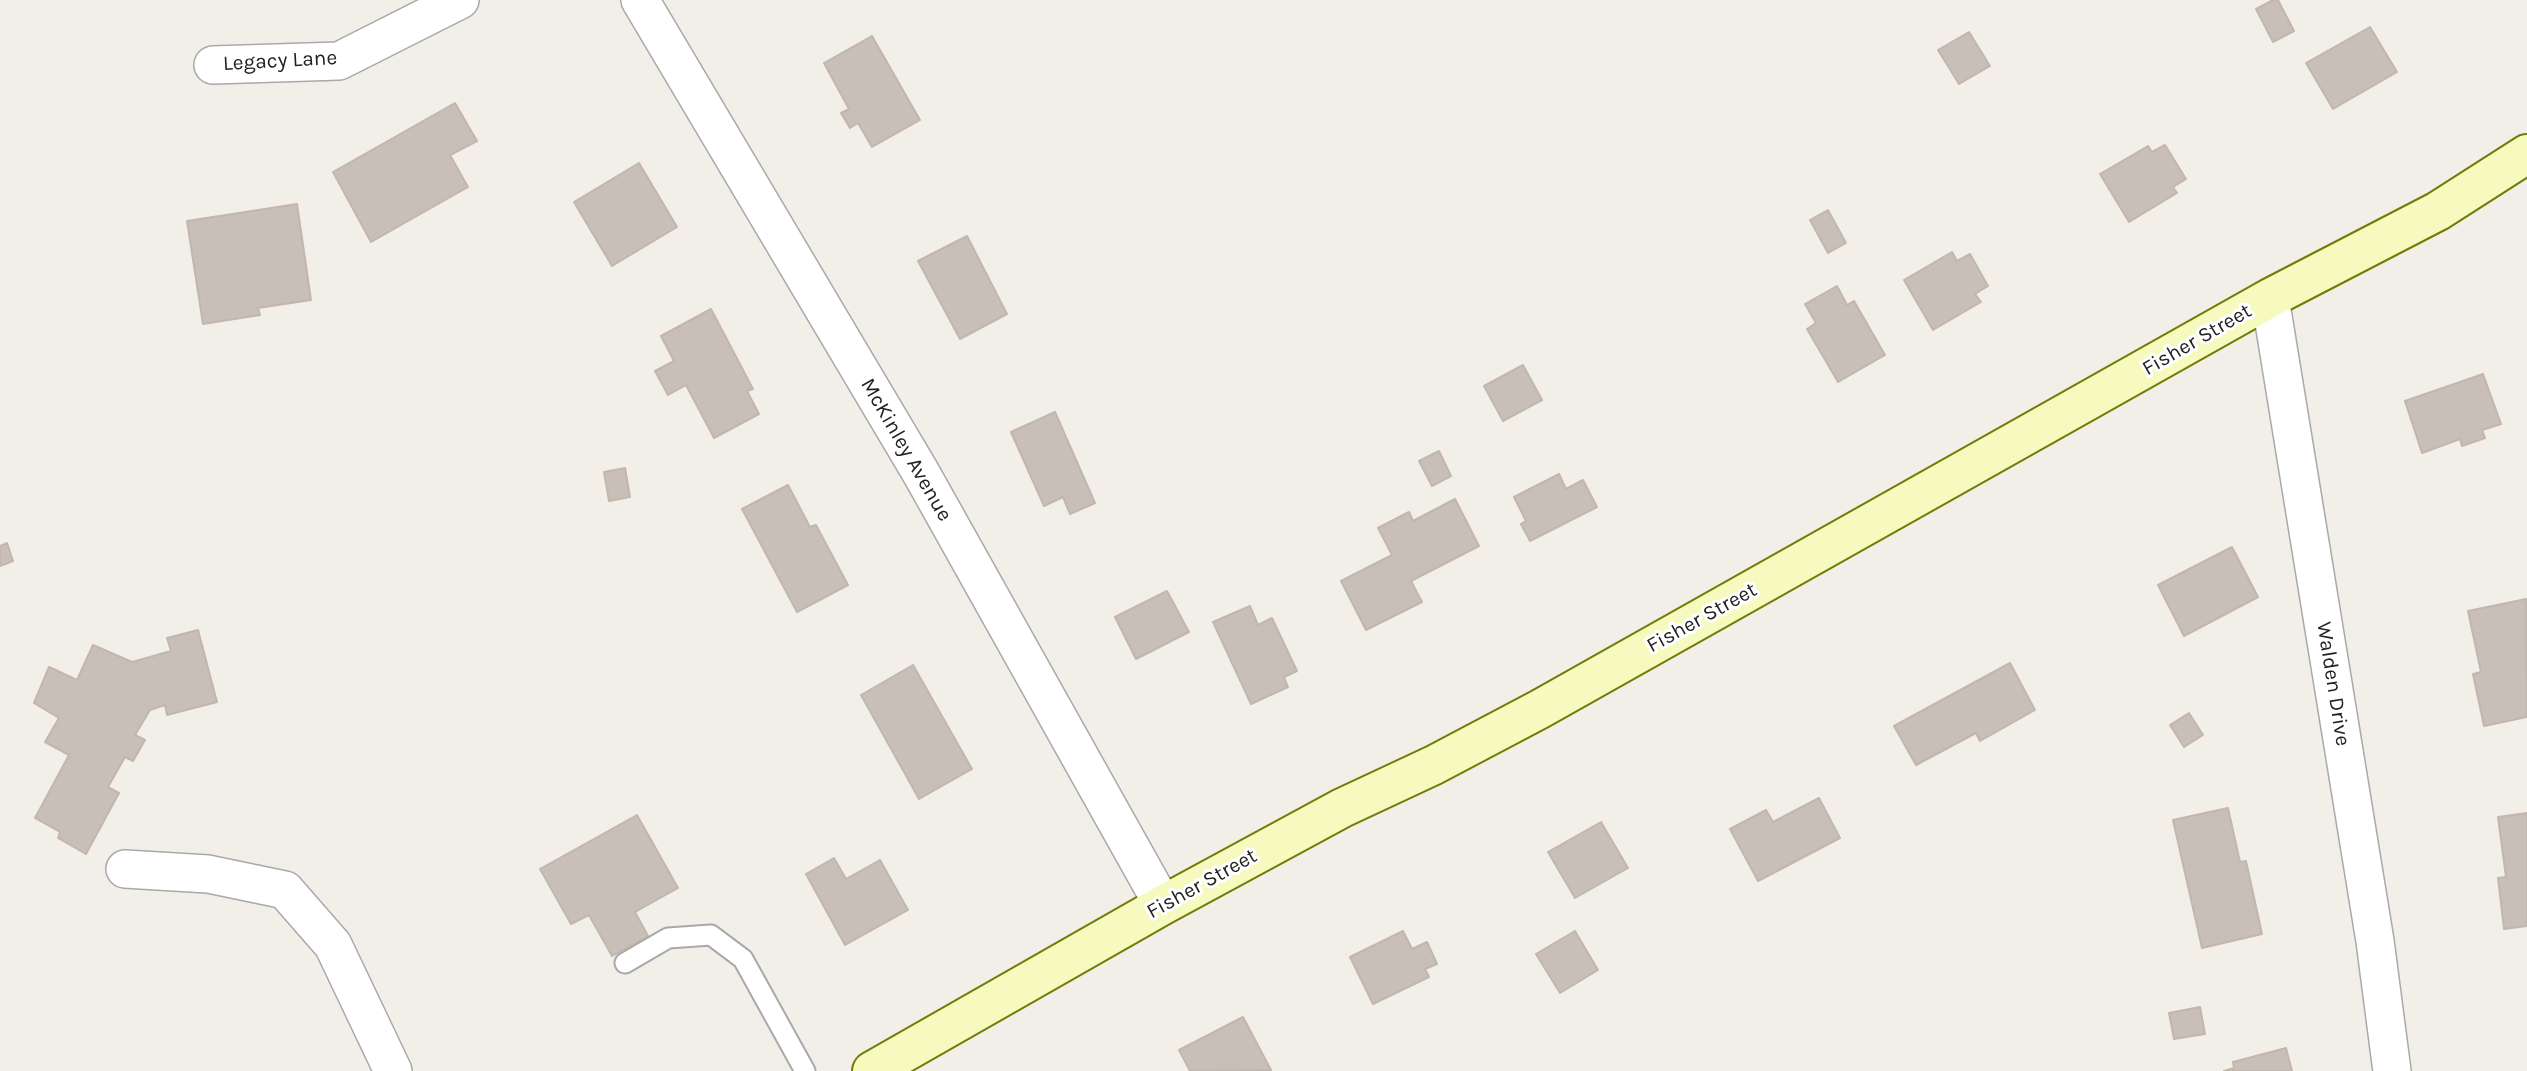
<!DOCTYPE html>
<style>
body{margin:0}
canvas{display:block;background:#f2efe9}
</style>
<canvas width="2527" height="1071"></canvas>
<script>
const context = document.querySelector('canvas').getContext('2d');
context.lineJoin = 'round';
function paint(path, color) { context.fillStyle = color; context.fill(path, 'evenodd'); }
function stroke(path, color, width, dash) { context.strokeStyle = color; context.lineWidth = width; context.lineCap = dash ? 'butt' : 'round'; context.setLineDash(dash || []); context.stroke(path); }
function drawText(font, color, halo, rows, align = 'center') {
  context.font = font + ' Karla,sans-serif'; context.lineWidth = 6; context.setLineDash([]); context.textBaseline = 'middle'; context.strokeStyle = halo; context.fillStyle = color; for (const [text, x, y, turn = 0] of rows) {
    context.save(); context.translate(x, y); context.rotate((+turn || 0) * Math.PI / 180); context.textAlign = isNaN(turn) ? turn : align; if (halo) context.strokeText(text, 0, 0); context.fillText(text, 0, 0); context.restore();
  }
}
const building = new Path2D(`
 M2273 0H2278L2294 31 2273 42 2256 9Z
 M2370 27 2397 72 2333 109 2306 63Z
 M1969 32 1990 66 1959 84 1938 50Z
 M872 36 920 120 872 147 858 123 850 128 841 113 849 109 824 63Z
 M455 103 477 141 450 155 468 187 371 242 333 172Z
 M2165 145 2186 179 2173 187 2177 193 2129 222 2100 174 2148 146 2152 152Z
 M639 163 677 227 612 266 574 202Z
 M297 204 311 300 258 308 260 315 203 324 187 221Z
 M1828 210 1846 243 1828 253 1810 220Z
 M967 236 1007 314 960 339 918 261Z
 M1952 252 1957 261 1970 254 1988 286 1975 294 1981 302 1933 330 1904 280Z
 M1837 286 1847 305 1854 301 1885 355 1838 382 1807 329 1816 323 1805 304Z
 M711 309 753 389 747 391 759 414 714 438 686 385 668 395 655 371 674 361 661 336Z
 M1523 365 1542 400 1503 421 1484 386Z
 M2483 374 2501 424 2482 430 2485 438 2462 446 2460 439 2422 453 2405 401Z
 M1055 412 1095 503 1070 514 1063 497 1044 506 1011 432Z
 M1439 451 1451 476 1432 486 1419 461Z
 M625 468 630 497 609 501 604 472Z
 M1559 474 1566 489 1583 480 1597 507 1530 541 1521 524 1526 521 1514 497Z
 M788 485 810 527 816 525 848 585 797 612 742 509Z
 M1455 499 1479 546 1411 581 1422 602 1366 630 1341 581 1392 555 1378 528 1409 512 1413 521Z
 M7 543 13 561 0 566V546Z
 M2232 547 2258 597 2184 636 2158 585Z
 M1167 591 1189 632 1136 659 1115 617Z
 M2526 599 2527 717 2484 726 2473 674 2481 672 2468 611Z
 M1250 606 1258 625 1272 618 1297 671 1284 677 1288 687 1251 704 1213 622Z
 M198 630 217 702 167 715 165 705 150 710 135 735 145 740 133 761 125 757 108 787 119 793 86 854 58 838 60 832 35 818 69 755 45 742 59 718 34 703 49 667 77 680 93 645 132 662 171 651 167 638Z
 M2010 663 2035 710 1980 741 1976 733 1916 765 1894 726Z
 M913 665 972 769 919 799 861 695Z
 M2189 713 2203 735 2184 747 2170 725Z
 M1819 798 1840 838 1758 881 1730 829 1766 810 1773 822Z
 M2228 808 2240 862 2246 861 2262 934 2202 948 2173 820Z
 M2527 813V926L2504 929 2498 878 2506 877 2498 817Z
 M637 815 678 888 635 912 648 936 612 956 589 915 571 924 540 869Z
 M1601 822 1628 868 1575 898 1548 852Z
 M834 858 846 879 880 860 908 910 845 945 806 874Z
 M1403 931 1412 949 1427 942 1437 964 1425 969 1429 977 1373 1004 1350 957Z
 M1575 931 1598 970 1560 993 1536 954Z
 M2200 1007 2205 1034 2174 1039 2169 1013Z
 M1243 1017 1271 1070 1190 1071 1179 1050Z
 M2286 1048 2292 1071H2224L2234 1068 2233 1062Z`);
paint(building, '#c7bfb8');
stroke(building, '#c4b6ab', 2);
const service = new Path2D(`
 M625 963 668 938 711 935 743 959 805 1071`);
const minor = new Path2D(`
 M640 0 921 473 1163 905
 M213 65 339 61 460 0
 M2270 298 2375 941 2392 1071
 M125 869 208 874 285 890 333 945 393 1071`);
const secondary = new Path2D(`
 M872 1071 1163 905 1342 808 1434 765 1540 709 2270 298 2438 211 2527 154`);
stroke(service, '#a9a9a9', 23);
stroke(minor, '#a9a9a9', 40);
stroke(secondary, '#707d05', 42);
stroke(service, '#fff', 19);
stroke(minor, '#fff', 37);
stroke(secondary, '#f7fabf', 38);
drawText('21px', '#222', '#fff', [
 ["Legacy Lane",280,61,-3],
 ["Fisher Street",2197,340,-30],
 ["McKinley Avenue",906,450,60],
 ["Fisher Street",1702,618,-29],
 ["Walden Drive",2333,684,81],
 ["Fisher Street",1202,884,-29]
]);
</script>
